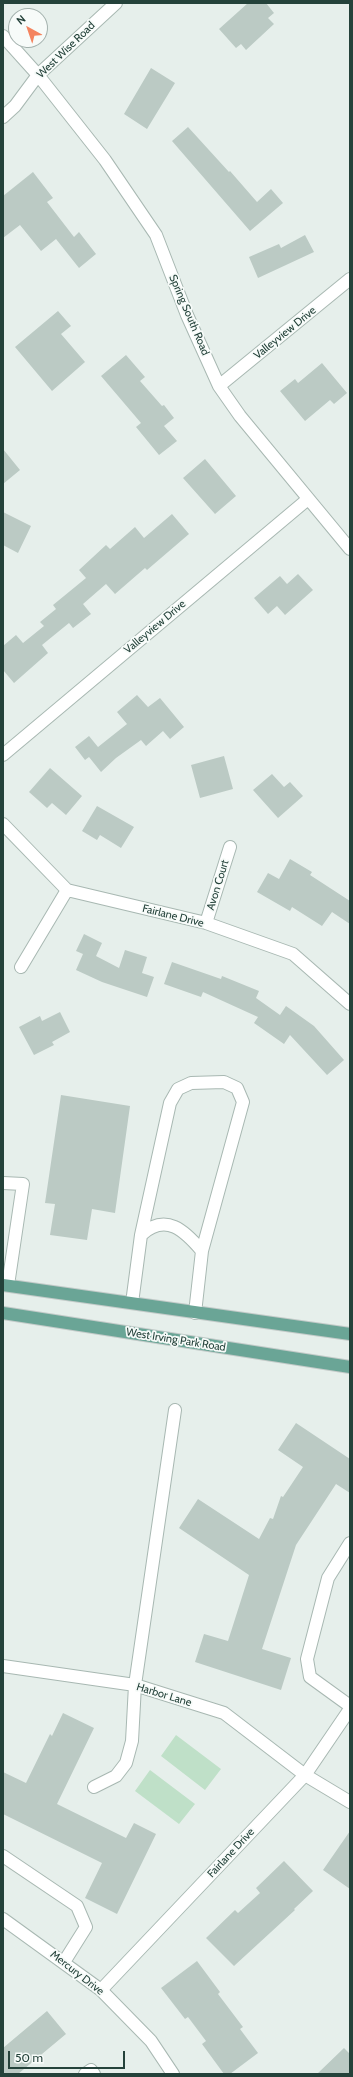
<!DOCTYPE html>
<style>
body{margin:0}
#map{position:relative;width:353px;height:2077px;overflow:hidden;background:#e6efeb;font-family:Cabin,sans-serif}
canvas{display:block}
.frame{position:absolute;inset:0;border:4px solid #24423a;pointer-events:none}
.north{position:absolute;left:8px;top:8px;width:40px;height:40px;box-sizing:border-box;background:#f7fbf9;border:1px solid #a3b1ad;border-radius:50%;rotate:320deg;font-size:11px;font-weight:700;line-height:16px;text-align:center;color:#24423a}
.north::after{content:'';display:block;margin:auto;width:14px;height:18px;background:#f4845f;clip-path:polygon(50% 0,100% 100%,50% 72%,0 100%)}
.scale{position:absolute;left:8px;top:2051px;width:117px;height:18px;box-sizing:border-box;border:2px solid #24423a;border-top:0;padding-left:5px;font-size:12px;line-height:14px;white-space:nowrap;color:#24423a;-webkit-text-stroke:3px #f7fbf9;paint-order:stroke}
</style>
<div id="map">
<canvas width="353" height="2077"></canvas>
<div class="frame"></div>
<div class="north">N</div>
<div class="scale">50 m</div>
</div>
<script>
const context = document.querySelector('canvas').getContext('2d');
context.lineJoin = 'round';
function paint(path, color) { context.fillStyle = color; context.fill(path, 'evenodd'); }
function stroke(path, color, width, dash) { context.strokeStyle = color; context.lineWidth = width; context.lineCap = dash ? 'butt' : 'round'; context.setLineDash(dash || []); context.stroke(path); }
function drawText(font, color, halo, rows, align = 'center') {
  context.font = font + ' Cabin,sans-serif'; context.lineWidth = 3.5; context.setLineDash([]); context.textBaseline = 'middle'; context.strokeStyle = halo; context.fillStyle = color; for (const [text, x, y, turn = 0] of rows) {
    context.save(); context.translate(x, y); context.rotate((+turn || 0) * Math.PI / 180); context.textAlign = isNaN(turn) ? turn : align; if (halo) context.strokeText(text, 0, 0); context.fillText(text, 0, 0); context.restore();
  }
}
paint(new Path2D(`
 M176 1735 221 1769 205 1790 161 1756Z
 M150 1770 195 1804 179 1824 135 1791Z`), '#bfe0c8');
paint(new Path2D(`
 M248 3H266L274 13 268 18 274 24 246 50 241 44 236 48 219 29Z
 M151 68 175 83 147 129 124 114Z
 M188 127 229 172 230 171 257 202 271 189 283 203 250 231 172 141Z
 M33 172 53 198 47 202 74 237 79 232 96 254 79 268 56 239 41 251 20 225 3 238V196Z
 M305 235 314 252 258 278 249 257 279 244 281 248Z
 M58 311 71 326 61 334 85 362 52 391 15 347Z
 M126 355 145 377 140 381 162 406 164 405 174 418 164 426 177 441 159 455 136 427 141 423 101 376Z
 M322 363 347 393 334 404 330 400 305 421 280 391 295 379 298 383Z
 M3 449 20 470 3 484Z
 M205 459 236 496 215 514 183 478Z
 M3 512 31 526 18 553 3 545Z
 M172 514 189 534 147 570 145 568 115 594 106 584 83 604 91 614 73 628 69 623 42 645 48 653 14 683 3 670V646L16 635 23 643 44 626 40 622 56 609 53 605 86 578 79 570 106 545 110 549 135 527 144 538Z
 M298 574 313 590 285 615 277 606 268 614 254 598 280 576 287 584Z
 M137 695 148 707 160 698 184 727 170 739 163 731 146 746 141 740 116 758 101 772 89 757 85 760 75 747 89 736 98 747 127 724 117 712Z
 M224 756 233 789 200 798 191 765Z
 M50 768 82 796 66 815 52 803 47 808 29 792Z
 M272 774 284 787 290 782 303 796 278 818 253 790Z
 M97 806 134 827 121 848 100 835 97 840 82 831Z
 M290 859 312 872 310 875 350 901V924L332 912 322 926 292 907 290 911 257 892 268 873 279 879Z
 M84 934 102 943 96 956 119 968 125 950 147 957 142 973 154 977 147 997 102 982 76 970 83 954 76 951Z
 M172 962 221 979 222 976 259 991 256 998 280 1015 286 1006 314 1026 344 1060 327 1075 290 1035 284 1044 254 1023 258 1017 203 992 201 997 164 984Z
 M60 1012 70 1032 52 1042 54 1045 34 1055 19 1027 40 1016 42 1021Z
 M61 1095 130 1106 115 1213 92 1209 87 1240 50 1235 55 1204 45 1203Z
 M296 1423 350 1459V1493L336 1484 296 1545 262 1649 291 1658 281 1690 195 1662 204 1634 228 1641 249 1575 179 1528 198 1499 259 1539 270 1518 273 1519 281 1496 283 1497 303 1467 278 1450Z
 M63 1713 94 1728 57 1804 126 1838 134 1823 156 1834 117 1914 85 1898 102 1863 3 1814V1772L26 1783 50 1734 52 1736Z
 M350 1831V1889L323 1870Z
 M284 1861 313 1891 294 1909 295 1910 234 1966 206 1938 235 1910 238 1913 260 1893 256 1888Z
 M197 1961 220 1992 218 1994 243 2027 240 2029 258 2053 230 2074H224L202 2044 206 2041 188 2017 185 2019 161 1988Z
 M47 2011 66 2034 18 2074H3V2048Z
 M344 2048 350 2054V2074H317Z`), '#bbcac4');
const minor = new Path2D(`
 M3 36 38 75 105 160 156 235 187 315 219 386 240 416 350 549
 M3 117 15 106 38 75 116 3
 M219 386 350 279
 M3 755 308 499
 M3 824 67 890 206 923 293 954 350 1004
 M206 923 230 847
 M21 967 67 890
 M3 1183 23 1184 8 1285
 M141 1235 170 1103 178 1089 191 1083 224 1082 237 1088 243 1102 202 1251
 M132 1303 141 1235C166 1212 185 1231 202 1251L195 1313
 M350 1543 328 1578 307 1659 310 1677 350 1706
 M3 1666 135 1685 224 1713 305 1775 350 1802
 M94 1787 116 1776 126 1763 132 1741 135 1685 175 1410
 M3 1856 77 1906 86 1927 64 1962
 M3 1919 101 1990 151 2041 173 2074
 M101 1990 305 1775 350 1709
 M85 2074 91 2070 94 2074`);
const major = new Path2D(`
 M3 1285 350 1334
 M3 1313 350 1367`);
stroke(minor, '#a8b8b2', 14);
stroke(major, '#c2cac8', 14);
stroke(minor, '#fff', 12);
stroke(major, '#6aa596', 12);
drawText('11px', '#24423a', '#f7fbf9', [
 ["West Wise Road",66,50,-44],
 ["Spring South Road",189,315,67],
 ["Valleyview Drive",285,333,-39],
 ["Valleyview Drive",155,627,-40],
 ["Avon Court",218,885,-73],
 ["Fairlane Drive",173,916,14],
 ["West Irving Park Road",176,1340,9],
 ["Harbor Lane",164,1695,17],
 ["Fairlane Drive",231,1853,-47],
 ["Mercury Drive",77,1973,38]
]);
</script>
